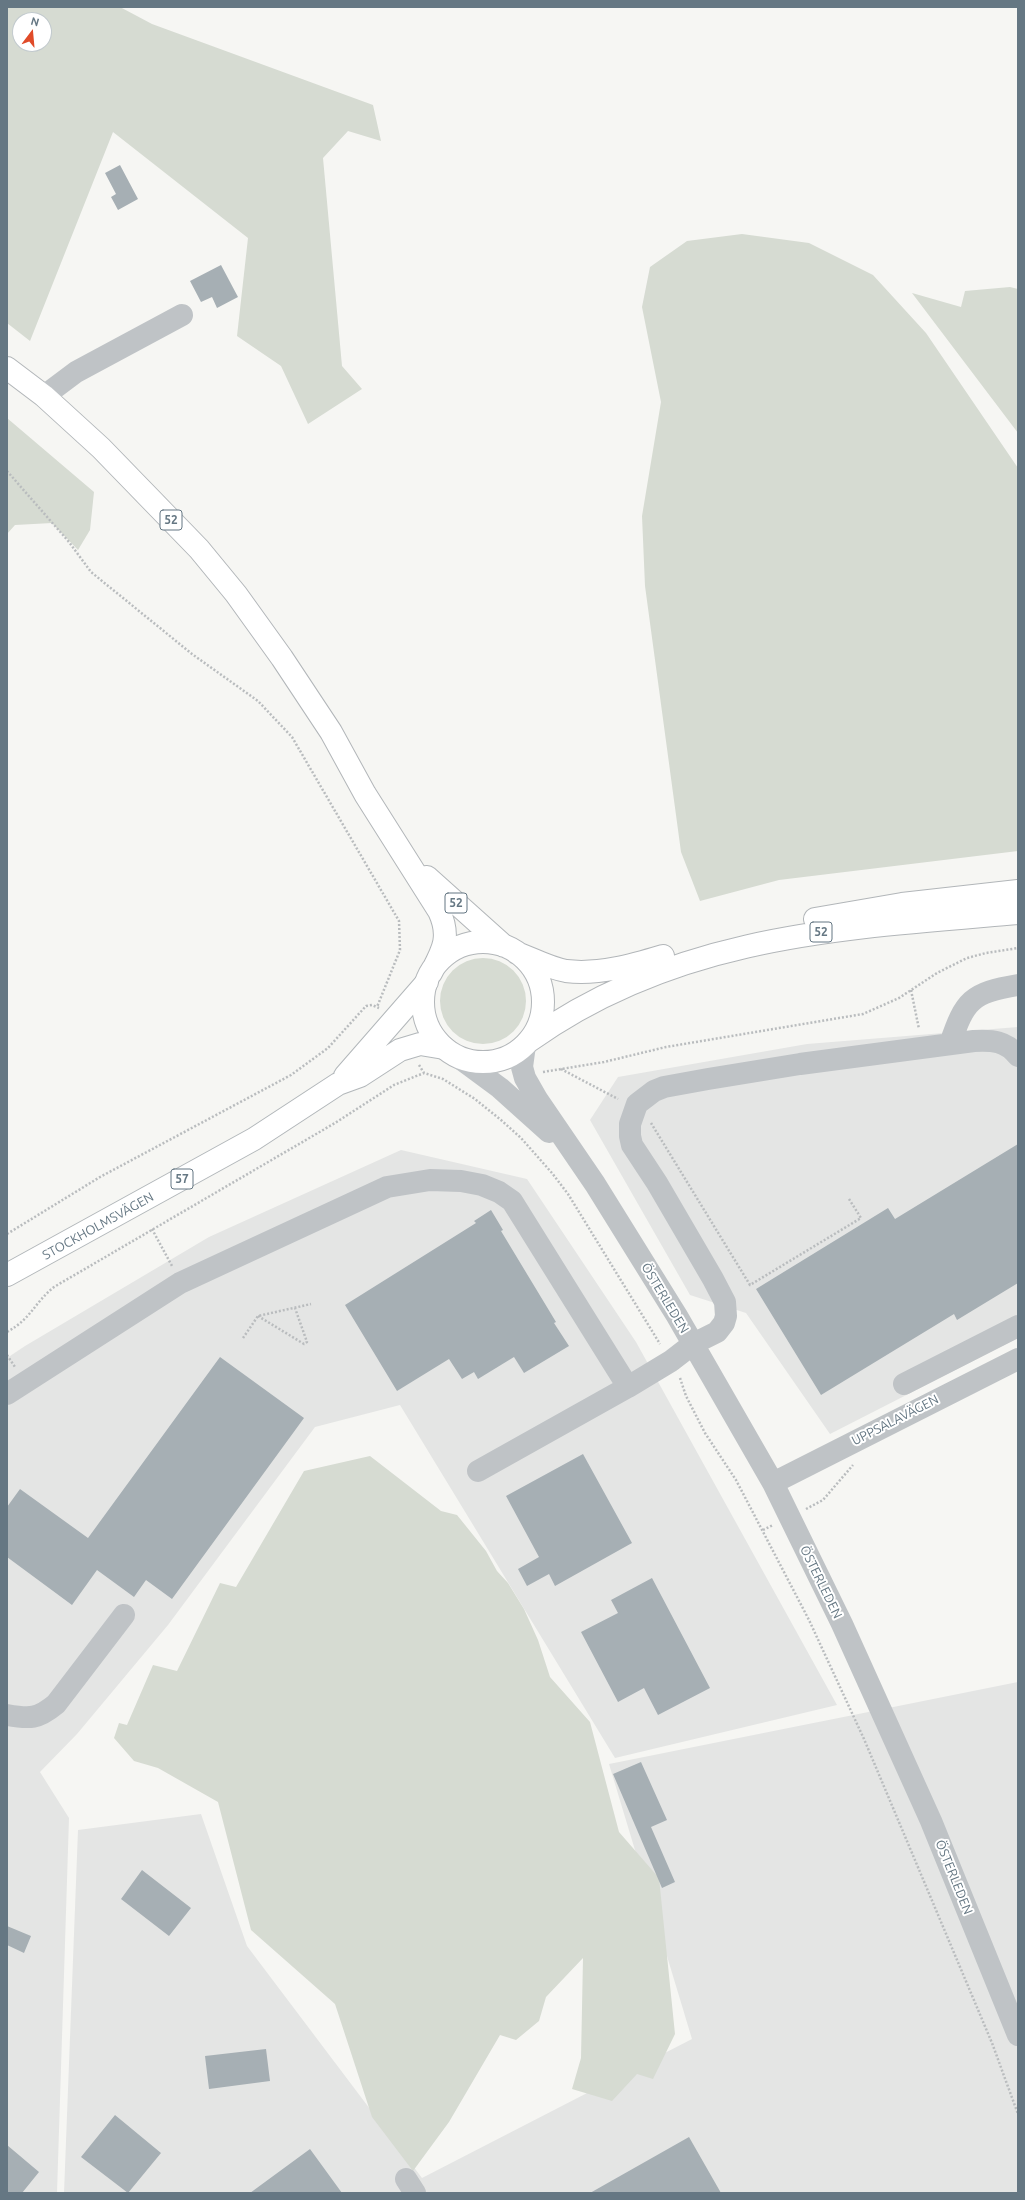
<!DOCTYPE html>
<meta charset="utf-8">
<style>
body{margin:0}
#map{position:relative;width:1025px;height:2200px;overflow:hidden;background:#f6f6f3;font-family:Ubuntu,sans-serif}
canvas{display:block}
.frame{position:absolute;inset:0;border:8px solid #657783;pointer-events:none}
.north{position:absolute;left:12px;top:12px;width:40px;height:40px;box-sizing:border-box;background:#fff;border:1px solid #c1c9cd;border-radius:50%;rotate:16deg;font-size:11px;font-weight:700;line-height:16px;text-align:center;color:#657783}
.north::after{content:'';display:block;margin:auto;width:14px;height:18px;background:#e04b29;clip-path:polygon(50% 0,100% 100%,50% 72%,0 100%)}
</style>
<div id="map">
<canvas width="1025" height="2200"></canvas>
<div class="frame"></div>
<div class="north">N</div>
</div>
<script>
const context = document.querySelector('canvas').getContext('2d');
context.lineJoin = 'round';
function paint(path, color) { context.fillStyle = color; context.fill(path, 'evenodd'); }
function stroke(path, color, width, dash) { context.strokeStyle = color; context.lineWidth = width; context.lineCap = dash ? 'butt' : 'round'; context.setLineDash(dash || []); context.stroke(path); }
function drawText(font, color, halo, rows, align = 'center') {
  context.font = font + ' Ubuntu,sans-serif'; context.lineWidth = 4; context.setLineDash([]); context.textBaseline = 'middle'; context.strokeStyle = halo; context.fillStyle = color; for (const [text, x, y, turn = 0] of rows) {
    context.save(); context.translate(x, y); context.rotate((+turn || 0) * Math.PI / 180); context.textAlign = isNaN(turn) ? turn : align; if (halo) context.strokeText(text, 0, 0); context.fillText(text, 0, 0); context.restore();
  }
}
paint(new Path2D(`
 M1018 1027V1338L830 1434 746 1313 690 1295 590 1120 618 1077 807 1044Z
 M401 1150 527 1179 636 1342 837 1705 615 1758 400 1405 315 1427 168 1625 77 1734 40 1772 69 1818 57 2193H7V1358L25 1346 209 1237Z
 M1018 1682V2193H64L78 1830 201 1814 247 1946 422 2178 692 2039 609 1764Z`), '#e4e5e4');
paint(new Path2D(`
 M7 7H120L152 24 373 105 381 141 348 131 323 158 342 366 362 389 308 424 281 366 237 336 248 238 113 132 30 341 7 323ZM20 20H44V44H20Z
 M742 234 809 243 873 275 926 333 1018 468V851L779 880 700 901 681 852 645 586 642 516 661 402 642 307 650 267 687 241Z
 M1010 287 1018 289V433L912 293 961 307 965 291Z
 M7 418 94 492 90 530 78 550 52 523 15 525 7 534Z
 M440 1001a43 43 0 1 1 86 0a43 43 0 1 1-86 0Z
 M370 1456 441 1511 457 1515 486 1551 497 1571 508 1583 524 1609 538 1640 550 1677 590 1722 619 1832 659 1878 675 2034 653 2079 637 2074 612 2101 572 2089 581 2058 583 1958 546 1997 539 2021 516 2040 500 2035 449 2122 413 2171 372 2117 335 2004 251 1930 218 1802 158 1768 134 1761 114 1738 119 1723 127 1725 153 1665 177 1671 220 1583 236 1587 304 1471Z`), '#d6dbd2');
paint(new Path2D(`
 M120 165 138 199 118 210 111 197 116 194 105 173Z
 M221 265 238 297 217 308 212 297 201 302 190 281Z
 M1018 1144V1283L957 1320 954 1314 821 1395 756 1289 888 1208 895 1219Z
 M491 1210 503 1230 501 1231 556 1322 554 1323 569 1346 524 1373 514 1357 478 1379 474 1372 462 1379 449 1359 397 1391 345 1305 476 1223 474 1221Z
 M220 1357 304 1418 172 1599 146 1580 134 1597 97 1570 72 1605 7 1557V1507L20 1489 88 1538Z
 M583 1454 632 1543 555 1586 549 1574 527 1586 518 1569 539 1557 506 1496Z
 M652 1578 710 1688 658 1715 644 1688 618 1702 581 1632 618 1613 611 1600Z
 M641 1762 667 1820 651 1827 675 1882 662 1888 613 1774Z
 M142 1870 191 1908 169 1936 121 1899Z
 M7 1926 31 1936 24 1953 7 1945Z
 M266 2049 270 2081 209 2089 205 2056Z
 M115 2115 161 2153 128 2193 81 2157Z
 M689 2137 721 2193H590Z
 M7 2145 39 2172 22 2193H7Z
 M310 2149 342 2193H250Z`), '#a6afb4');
const major = new Path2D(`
 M345 1076 427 982
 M7 1275 254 1139 338 1084 360 1076 400 1050 420 1044 444 1048`);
const highway = new Path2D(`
 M7 368 44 396 101 448 199 549 236 594 282 658 331 732 365 794 439 911C451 937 443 950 431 973
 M427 877 504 946
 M815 919 902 904 1018 891
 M423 1002a60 60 0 1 1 120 0a60 60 0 1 1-120 0Z
 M517 953C533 959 549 968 566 971 599 975 633 965 663 956
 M529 1041C677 935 843 928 1018 913`);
stroke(major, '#b2b7ba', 24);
stroke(highway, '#b2b6b9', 24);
stroke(new Path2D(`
 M7 471 69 542 91 572 192 654 258 701 292 737 399 921 400 950 377 1007
 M911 990 919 1029
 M419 1065 424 1073
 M561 1069 618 1099
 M543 1072 604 1062 666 1047 863 1014 899 998 937 973 967 958 986 953 1018 948
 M651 1123 750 1285 861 1218 849 1199
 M152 1229 172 1266
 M7 1234 100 1177 291 1075 328 1048 366 1006 372 1005 379 1008
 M258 1316 304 1344 307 1342 295 1308
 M7 1332C32 1318 34 1303 54 1287L335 1123 394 1085 424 1073 443 1079 475 1099 501 1120 521 1138 552 1173 568 1194 660 1344
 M243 1338 258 1316 311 1304
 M7 1355 15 1367
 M680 1378 686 1396 705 1433 736 1480 809 1620 864 1739 992 2043 1018 2114
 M806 1509 823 1500 853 1465
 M763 1530 773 1525`), '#b9bcbe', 2.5, [2, 2]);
stroke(new Path2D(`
 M44 396 76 372 182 315
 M950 1044C965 1000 971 993 1018 985
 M525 1045 522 1067 525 1078 537 1099 595 1184 677 1316 773 1483 842 1624 931 1821 1018 2035
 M454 1054 500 1088 549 1132
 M904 1384 1018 1326
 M7 1394 180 1283 387 1187 430 1180 461 1181 482 1185 499 1192 512 1201 628 1387 671 1361 693 1344 717 1332 724 1323 726 1316 725 1302 713 1279 657 1183 632 1145 630 1136V1124L637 1104 654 1091 664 1087 708 1079 800 1064 974 1041C993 1040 1006 1041 1018 1056
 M478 1471 628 1387
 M773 1483 1018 1359
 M7 1715C30 1719 38 1719 56 1704L124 1615
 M406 2179 415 2193`), '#bfc3c6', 22);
stroke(major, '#fff', 22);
stroke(highway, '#fff', 22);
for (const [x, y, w] of [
 [171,520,22],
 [456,903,22],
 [821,932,22],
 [182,1179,22]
]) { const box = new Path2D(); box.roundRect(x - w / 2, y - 10, w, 20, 3); context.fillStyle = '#fff'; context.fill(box); stroke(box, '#657783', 1); }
drawText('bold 12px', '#657783', null, [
 ["52",171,520],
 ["52",456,903],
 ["52",821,932],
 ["57",182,1179]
]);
drawText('13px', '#657783', '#fff', [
 ["STOCKHOLMSVÄGEN",98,1226,-29],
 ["ÖSTERLEDEN",665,1298,59],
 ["UPPSALAVÄGEN",895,1420,-27],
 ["ÖSTERLEDEN",821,1582,64],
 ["ÖSTERLEDEN",954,1877,68]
]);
</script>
